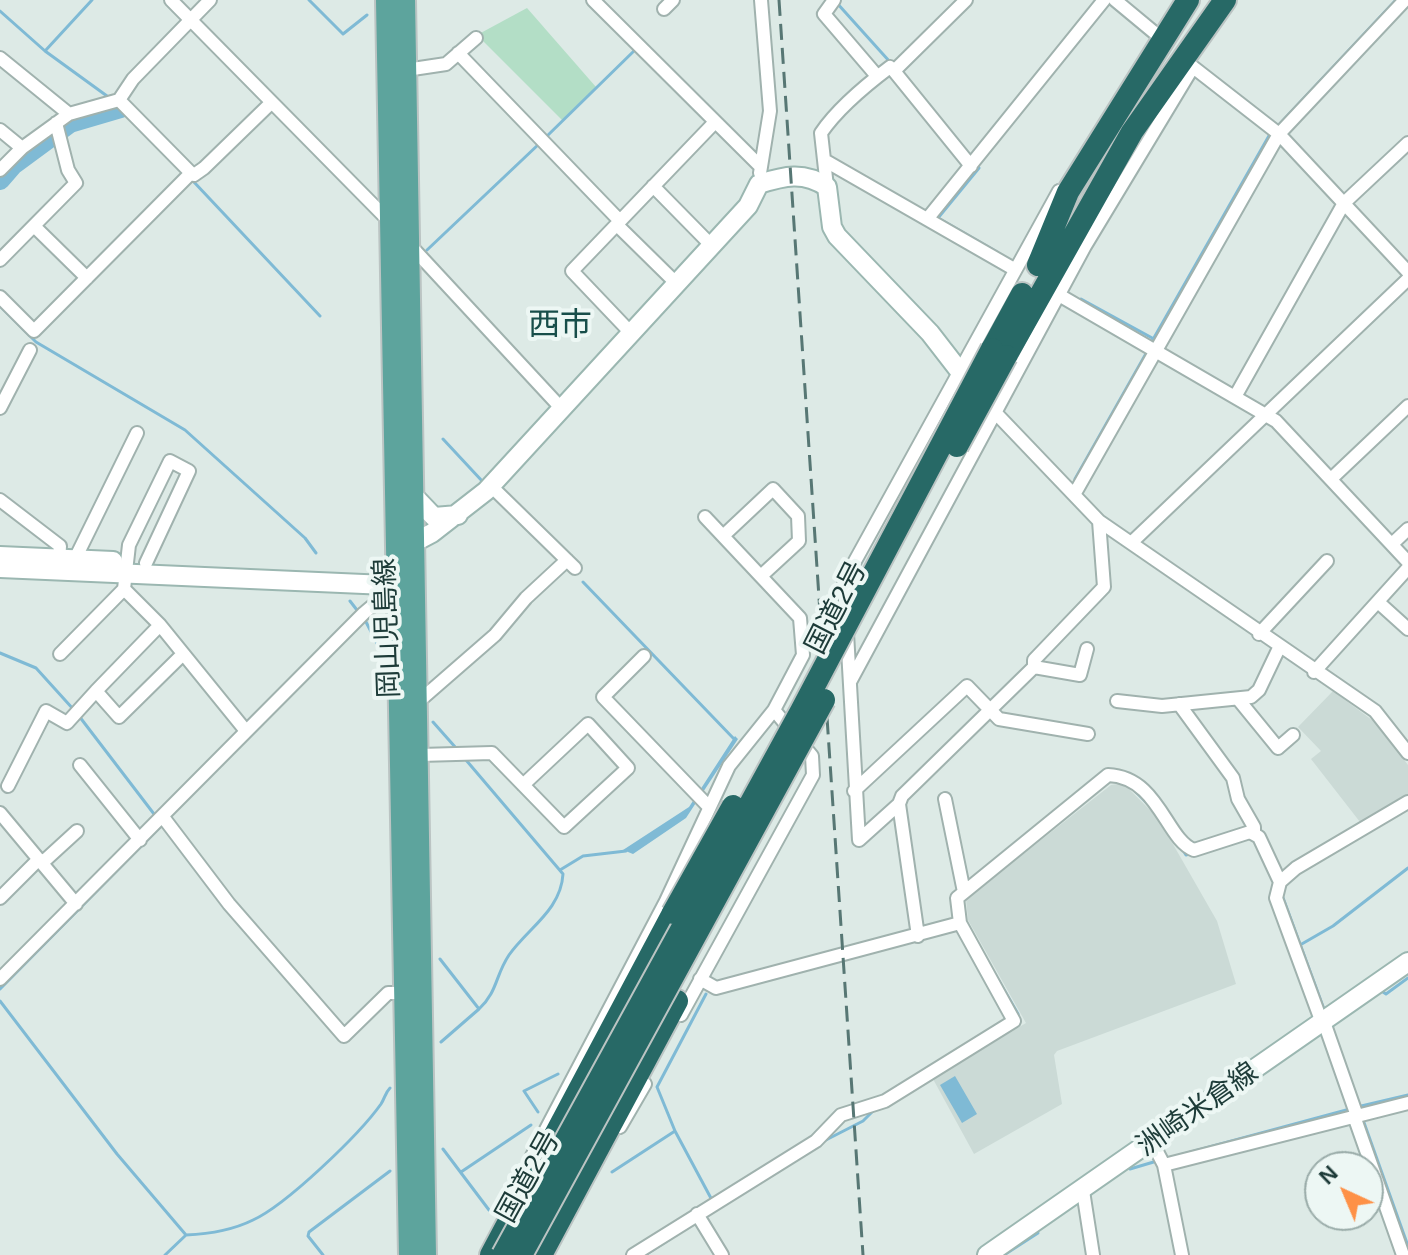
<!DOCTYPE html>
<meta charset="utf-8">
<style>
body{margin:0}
#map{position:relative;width:1408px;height:1255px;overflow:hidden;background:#ddeae6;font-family:Arial,sans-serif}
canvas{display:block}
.north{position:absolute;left:1304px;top:1151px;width:80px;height:80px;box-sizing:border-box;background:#edf7f4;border:2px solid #9aaca9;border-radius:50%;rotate:316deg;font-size:22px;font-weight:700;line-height:32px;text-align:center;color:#1d3b38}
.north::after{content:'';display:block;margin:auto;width:28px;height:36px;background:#fe9147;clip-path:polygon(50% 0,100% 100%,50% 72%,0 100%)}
</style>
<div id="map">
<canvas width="1408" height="1255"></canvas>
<div class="north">N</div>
</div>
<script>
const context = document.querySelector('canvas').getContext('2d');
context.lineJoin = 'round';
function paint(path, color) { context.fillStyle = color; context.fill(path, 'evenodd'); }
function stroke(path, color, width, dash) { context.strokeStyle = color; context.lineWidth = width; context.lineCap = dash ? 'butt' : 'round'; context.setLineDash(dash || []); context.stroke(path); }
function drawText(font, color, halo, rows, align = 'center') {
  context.font = font + ' Arial,"Noto Sans JP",sans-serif'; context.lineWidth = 8; context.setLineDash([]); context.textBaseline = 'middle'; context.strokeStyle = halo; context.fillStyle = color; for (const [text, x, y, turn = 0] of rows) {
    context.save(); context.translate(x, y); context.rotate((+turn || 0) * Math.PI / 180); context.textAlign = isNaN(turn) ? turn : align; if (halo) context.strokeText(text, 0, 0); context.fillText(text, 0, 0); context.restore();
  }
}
paint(new Path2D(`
 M1333 691 1376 723 1408 765V794L1360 822 1311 759 1321 751 1298 727Z
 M1123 783 1158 818 1217 921 1236 984 1057 1051 1054 1055 1062 1104 974 1154 933 1079 1026 1023 968 920 966 899 1111 785Z`), '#cbdad6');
paint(new Path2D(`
 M527 8 596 87 562 120 477 35Z`), '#b3dec6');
paint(new Path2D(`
 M735 736 738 739 686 818 633 854 623 850 689 807Z
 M955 1076 977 1114 962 1123 940 1085Z`), '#7fbad5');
stroke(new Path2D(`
 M92 0 45 51 107 96
 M309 0 343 34 367 15
 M836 2 890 62
 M0 11 45 51
 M1275 129 1396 0
 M545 138 637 48
 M975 163 979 168 938 218 997 252
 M193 181 320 316
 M427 250 540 143
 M1081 299 1154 339
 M0 306 36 342 185 430 305 538 316 553
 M1151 343 1270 134
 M443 439 483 482
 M1075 479 1148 350
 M583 582 735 740
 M350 601 360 614
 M365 620 383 655
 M0 653 36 668 74 710
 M79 716 154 814
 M433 722 456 748
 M466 760 563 874C561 910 528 928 509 955 495 976 498 991 479 1009
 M1133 789 1150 806
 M1181 847 1186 855 1192 853
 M560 870 583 856 626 851
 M1282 895 1325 1012
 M1300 945 1333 926 1408 868
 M440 959 479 1009 441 1042
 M992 969 1018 1014
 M0 989 160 827
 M1383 992 1386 994 1408 978
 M0 1001 117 1154 186 1235
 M1357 1107 1408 1095
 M538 1112 524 1091 558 1074
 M1362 1117 1408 1246
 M675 1131 713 1202
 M822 1142 863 1121 873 1111
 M443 1149 489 1210
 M1176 1156 1350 1109
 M1130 1169 1157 1161
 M461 1172 531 1125
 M612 1172 675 1131 657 1087 706 994
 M165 1255 186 1235C208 1234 233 1230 253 1220 286 1205 359 1135 381 1104 385 1098 385 1093 390 1088
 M323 1255 308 1236 309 1232 390 1171
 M645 1255 670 1239
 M1004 1255 1038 1233`), '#7fbad5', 3);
stroke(new Path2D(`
 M0 180 13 165 70 123 121 108`), '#7fbad5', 20);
const street = new Path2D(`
 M171 0 389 221
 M593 0 761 167
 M834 0 824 14 877 76
 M1115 0 1162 39 1158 43
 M664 9 673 0
 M458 53 620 221
 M0 58 69 114
 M406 70 446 64 476 38
 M894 71 971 166
 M0 130 22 148
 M824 160 1014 269
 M0 170 22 148 69 114 119 100 133 79 210 0
 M191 173 194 175 204 168 271 103
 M760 173 770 111 761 0
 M653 186 711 245
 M827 187 821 133C838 108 866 85 890 67L894 71 966 0
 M928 218 1104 0
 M617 225 676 283
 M34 226 87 278
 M409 244 562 409
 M0 260 76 183 68 170 56 123
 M1059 295 1276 421 1408 562
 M0 297 34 331 191 173 119 100
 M631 333 572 271 715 122
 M1236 395 1344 203 1408 143
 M989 406 1099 521 1375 711 1408 753
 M0 408 30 350
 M1331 479 1408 406
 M491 486 575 568
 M1075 493 1279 134 1405 0
 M0 500 60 546 59 564
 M705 517 800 618 803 655 774 710
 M723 536 773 489 798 516 799 541 761 576
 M1131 543 1408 279
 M1392 544 1408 529
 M75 559 137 433
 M146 563 189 471 170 461 129 545 124 589 160 625 246 731
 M1378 602 1408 629
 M160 625 96 691 119 717 183 654
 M1259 634 1327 561
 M60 654 124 589
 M644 656 603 697 709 807
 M1034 667V660L1104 587 1099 521
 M1314 672 1408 568
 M850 682 1085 246 1193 67 1279 134 1408 272
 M1238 699 1278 748 1293 735
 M1117 701 1162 706 1251 697 1259 690 1279 648
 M418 702 495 635 526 598 567 560
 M1179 704 1233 778 1238 799 1254 827V834
 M420 755 492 753 564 827 628 768 588 724 523 785
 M80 765 140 840
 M8 786 46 711 67 723 96 691
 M854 791 967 686 999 719 1088 734
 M945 799 964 892
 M899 804 902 796 1034 667 1080 675 1087 649
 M0 813 76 904
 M163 817 229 904 344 1036 388 993H404
 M859 840 844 581 1059 191
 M859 840 899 804 918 936
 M42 863 77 831
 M1280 882 1276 898 1322 1023
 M0 898 39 859
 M0 979 364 613 396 586
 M700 979 716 988 960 923
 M1324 1022 1357 1116
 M1354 1116 1403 1255
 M620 1127 645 1084
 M1152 1142 1164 1165 1182 1255
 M532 1156 666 901 729 766 774 710 812 756 813 775 681 1015
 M1164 1165 1408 1103
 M1083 1191 1093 1255
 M697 1214 722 1255
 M633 1255 816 1141 841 1115 885 1101 1014 1021 960 923 957 898 1108 775C1159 777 1166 840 1194 850L1250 832 1259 837 1280 882 1296 868 1408 802`);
const secondary = new Path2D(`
 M412 494 434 517 458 515
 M402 543H413L432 533 486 491 748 206 759 184C784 176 804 171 827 187L832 227 837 236 930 333 961 373
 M0 556 113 561
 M0 568 409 586
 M987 1255 1408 962`);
const primary = new Path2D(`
 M386 0 409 1255
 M405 0 426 1255`);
const highway = new Path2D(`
 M1038 265 1068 192 1188 0
 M992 349 1022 294
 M1006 356 1132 132 1225 0
 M491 1255 673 913
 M541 1255 677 1001`);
stroke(street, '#a0b2ae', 16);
stroke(secondary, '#9bb7b1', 22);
stroke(primary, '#bbc4c3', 24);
stroke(highway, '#bbc4c3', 26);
stroke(street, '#fff', 12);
stroke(secondary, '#fff', 18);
stroke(primary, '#5da49d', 20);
stroke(highway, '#276966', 22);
stroke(new Path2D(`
 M779 0 863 1255`), '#577774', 3, [16, 8]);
const highwayBridge = new Path2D(`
 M957 446 1006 356
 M673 913 733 806
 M503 1255 801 711 992 349
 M521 1255 824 700`);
stroke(highwayBridge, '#bbc4c3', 26, []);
stroke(highwayBridge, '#276966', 22);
drawText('28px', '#1d3b38', '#edf7f4', [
 ["国道2号",837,608,-63],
 ["岡山児島線",388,628,-92],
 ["洲崎米倉線",1198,1110,-35],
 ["国道2号",529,1177,-61]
]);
drawText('32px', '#184e4a', '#edf7f4', [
 ["西市",560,326]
]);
</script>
